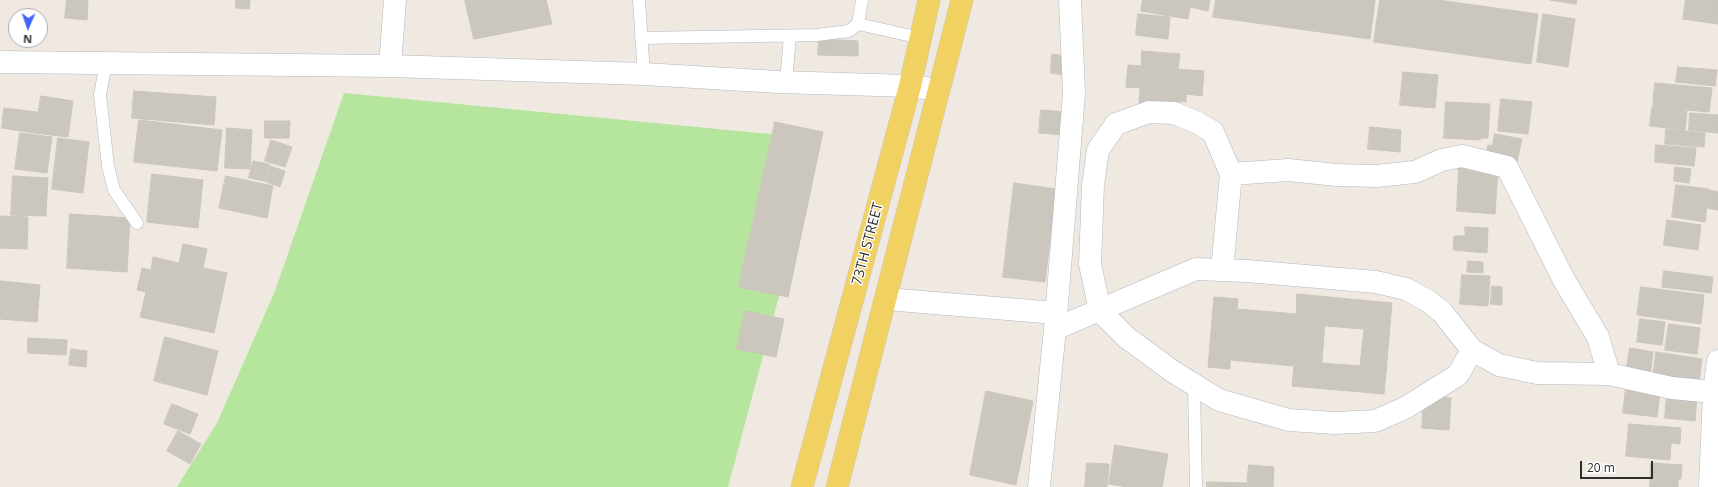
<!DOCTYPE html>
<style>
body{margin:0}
#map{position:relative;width:1718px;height:487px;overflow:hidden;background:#efe9e1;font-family:"Open Sans",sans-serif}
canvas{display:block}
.north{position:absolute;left:8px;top:8px;width:40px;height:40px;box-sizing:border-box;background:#fff;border:1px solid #ababab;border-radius:50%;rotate:182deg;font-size:11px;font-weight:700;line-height:16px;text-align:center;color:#2e2e2e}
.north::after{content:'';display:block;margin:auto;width:14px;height:18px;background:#4264fb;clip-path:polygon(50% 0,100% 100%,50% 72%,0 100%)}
.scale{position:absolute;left:1580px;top:461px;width:73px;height:18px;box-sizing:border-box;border:2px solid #2e2e2e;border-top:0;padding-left:5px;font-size:12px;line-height:14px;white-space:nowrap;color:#2e2e2e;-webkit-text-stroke:3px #fff;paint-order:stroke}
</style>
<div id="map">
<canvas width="1718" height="487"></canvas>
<div class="north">N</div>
<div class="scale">20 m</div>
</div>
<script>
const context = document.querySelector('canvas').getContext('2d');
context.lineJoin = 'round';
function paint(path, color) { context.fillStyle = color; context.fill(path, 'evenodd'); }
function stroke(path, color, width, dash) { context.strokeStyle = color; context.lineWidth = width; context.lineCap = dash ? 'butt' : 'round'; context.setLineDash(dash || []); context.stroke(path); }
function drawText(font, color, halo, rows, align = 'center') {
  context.font = font + ' "Open Sans",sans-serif'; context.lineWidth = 3; context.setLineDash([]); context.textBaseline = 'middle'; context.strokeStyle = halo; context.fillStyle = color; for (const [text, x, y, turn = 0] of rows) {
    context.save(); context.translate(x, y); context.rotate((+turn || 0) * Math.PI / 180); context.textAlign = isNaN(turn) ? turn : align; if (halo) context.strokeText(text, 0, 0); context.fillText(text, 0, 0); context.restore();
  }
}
paint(new Path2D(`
 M344 93 821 139 728 487H177L217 423 275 291Z`), '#b6e59e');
const building = new Path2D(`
 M67 0H88L87 20 65 18Z
 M236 0H250L249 9 236 8Z
 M465 0H546L552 24 474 39Z
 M1143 0H1210L1208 11 1190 7 1188 19 1141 11Z
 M1216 0H1375L1370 39 1213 17Z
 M1380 0H1438L1538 14 1531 64 1374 42Z
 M1550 0H1577L1576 4Z
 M1686 0H1718V24L1683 19Z
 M1138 14 1170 17 1168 39 1136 35Z
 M1543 14 1575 19 1568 67 1537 62Z
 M819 39 858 41V56L818 55Z
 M1142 51 1180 54 1178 69 1204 71 1202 96 1186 94V102L1179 101 1178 109 1139 106 1140 88 1126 87 1128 65 1141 66Z
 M1052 54 1065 56 1064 75 1051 73Z
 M1678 67 1717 70 1715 86 1676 82Z
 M1403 72 1438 75 1435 108 1400 105Z
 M1655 83 1712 88 1709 112 1653 107Z
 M134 91 216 97 214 125 132 118Z
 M41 96 73 101 68 137 35 133Z
 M1501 99 1532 102 1528 134 1498 131Z
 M1446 102 1490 104 1488 138H1481L1480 140 1444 138Z
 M4 108 37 112 34 133 2 128Z
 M1652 108 1687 111 1685 130 1650 126Z
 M1041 110 1067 112 1065 135 1039 133Z
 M1690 113 1718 115V133L1689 130Z
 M139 120 222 130 217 171 134 162Z
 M265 121H290L289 138H265Z
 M775 122 823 132 788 297 739 287Z
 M1370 127 1401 130 1400 152 1368 149Z
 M227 128 252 130 250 169 225 168Z
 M1666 129 1705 133 1704 147 1665 144Z
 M20 133 52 137 47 173 15 169Z
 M1495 134 1522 139 1517 162 1486 155 1488 145 1492 146Z
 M58 138 89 142 83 193 52 189Z
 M271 140 292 147 285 167 265 161Z
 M1656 145 1696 148 1694 166 1655 162Z
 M253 161 269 164 265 181 249 178Z
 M270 166 285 171 280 187 266 182Z
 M1459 166 1498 168 1495 214 1457 211Z
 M1675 167 1691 169 1689 183 1674 181Z
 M152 174 203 180 198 228 147 222Z
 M13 176 48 178 46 216 11 215Z
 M226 176 273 186 267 218 219 208Z
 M1014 183 1056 189 1045 282 1003 277Z
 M1676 185 1709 189 1705 222 1672 217Z
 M1710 190 1718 192V210L1707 208Z
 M70 214 130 218 127 272 67 268Z
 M0 216 28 217 27 249 0 248Z
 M1667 220 1701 225 1698 250 1664 245Z
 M1465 227 1488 228 1487 253 1453 250 1454 236H1465Z
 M183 244 207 249 203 268 227 273 214 333 140 317 146 292 137 290 142 268 151 270 153 257 179 263Z
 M1468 261 1483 262V273L1467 272Z
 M1664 271 1713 277 1711 293 1662 287Z
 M1462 275 1490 276 1488 306 1460 304Z
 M0 281 40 285 37 322 0 319Z
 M1492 286 1502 287V305L1491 304Z
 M1641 287 1704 295 1701 324 1637 315Z
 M1297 294 1392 303 1384 394 1292 386 1294 366 1230 360V369L1208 367 1214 297 1238 299 1237 309 1296 314ZM1325 326 1364 329 1360 366 1322 363Z
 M745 311 784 319 776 357 737 349Z
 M1640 319 1665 322 1662 345 1637 342Z
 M1669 324 1700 328 1697 354 1665 350Z
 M165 337 218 351 207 395 154 381Z
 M28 338 67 340 66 355 28 353Z
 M1630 348 1653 352 1650 376 1626 372Z
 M71 349 87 351 86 367 69 365Z
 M1656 352 1702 359 1699 384 1653 378Z
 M1626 388 1660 391 1657 417 1623 413Z
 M986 391 1033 401 1016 485 970 475Z
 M1667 395 1697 397 1695 421 1665 418Z
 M1424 396 1451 398 1449 430 1422 428Z
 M172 404 198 414 190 434 164 424Z
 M1629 424 1681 428 1680 444 1671 443 1670 460 1626 456Z
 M178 431 201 444 190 464 167 451Z
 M1115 445 1168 454 1162 487H1127L1109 484Z
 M1087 463 1109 464 1107 487H1085Z
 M1651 463 1682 465 1681 479H1678V487H1650Z
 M1249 465 1274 467 1273 487H1247Z
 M1207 482 1246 483V487H1207Z`);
paint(building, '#cbc7bf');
stroke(building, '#cbc5ba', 1);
const lane = new Path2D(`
 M639 0 644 74
 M858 24 921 38
 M641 38 817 35 849 31 858 24 862 0
 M106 63 100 95 108 166 114 190 137 223
 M786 82 790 36
 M1194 385 1196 487`);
const street = new Path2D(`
 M0 62 390 66 644 74 778 82 910 86 939 90
 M390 66 395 0
 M1222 270 1231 174
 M886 299 1056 313
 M1055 329 1196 269 1247 271 1376 282 1406 289 1428 301 1442 312 1472 350 1499 365 1537 373 1609 374 1672 388 1714 392
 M1472 350 1458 375 1405 408 1375 421 1335 423 1289 420 1219 400 1172 371 1126 337 1100 311 1090 264 1093 185 1098 150 1116 124 1149 112 1174 113 1198 123 1213 132 1231 174 1288 170 1337 175 1376 176 1415 172 1442 160 1462 156 1507 167 1564 280 1598 337 1609 374
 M1039 487 1055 329 1074 93 1070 0
 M1710 487 1714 392 1718 361`);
const primary = new Path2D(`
 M802 487 910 86 929 0
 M837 487 962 0`);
stroke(lane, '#b4b7c1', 13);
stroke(street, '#b4b7c1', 23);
stroke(primary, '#c9c9c9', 23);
stroke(lane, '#fff', 12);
stroke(street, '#fff', 22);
stroke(primary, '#f2d163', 22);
drawText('14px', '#2e2e2e', '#fff', [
 ["73TH STREET",868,244,-75]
]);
</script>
